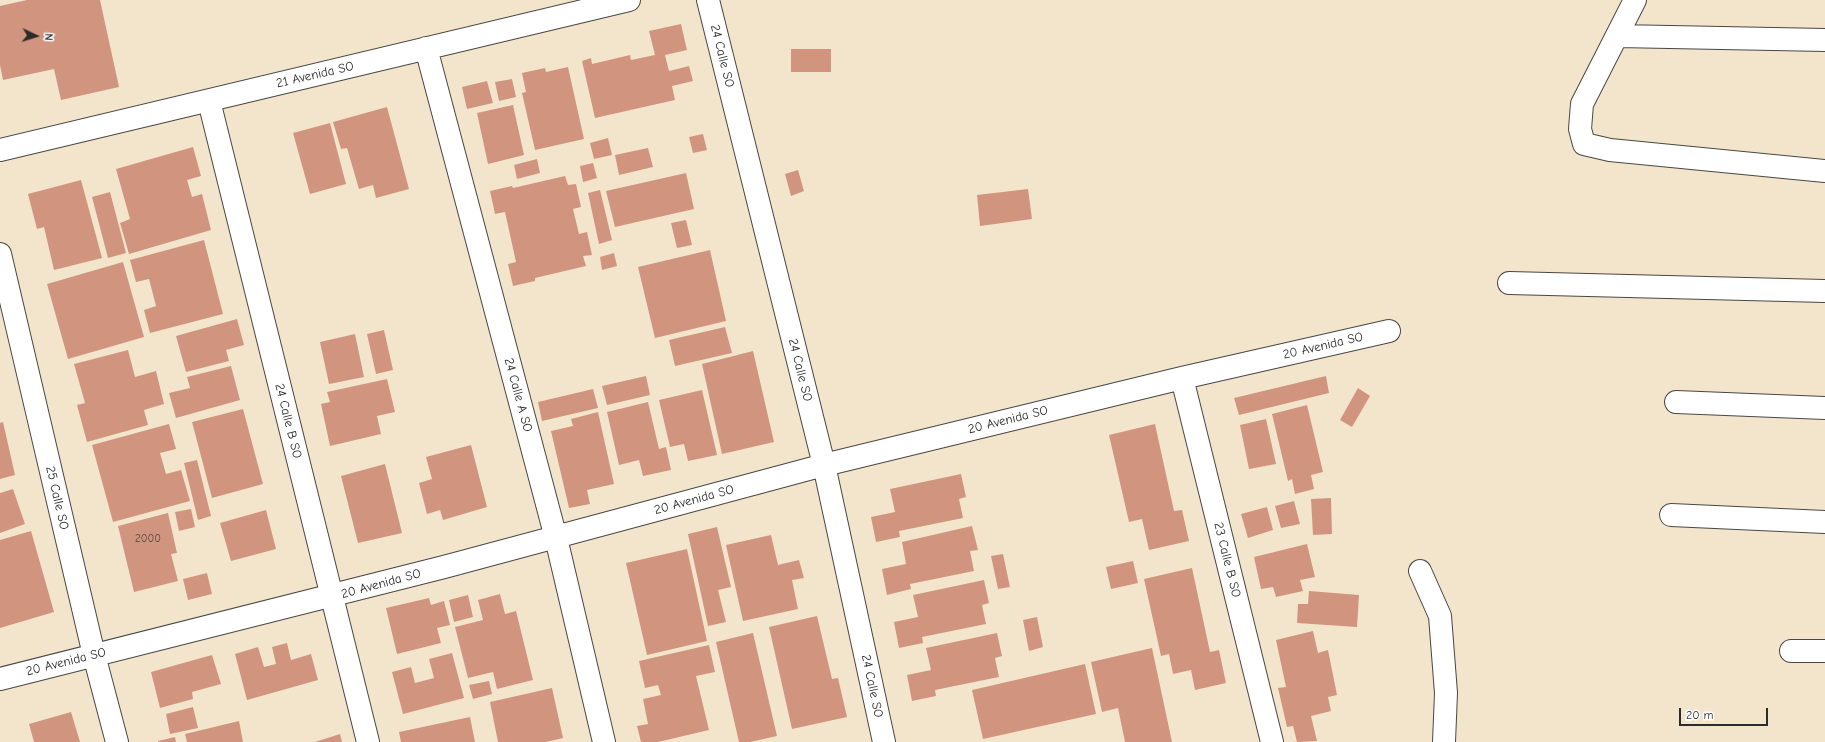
<!DOCTYPE html>
<style>
body{margin:0}
#map{position:relative;width:1825px;height:742px;overflow:hidden;background:#f3e5cc;font-family:"Comic Neue",sans-serif}
canvas{display:block}
.north{position:absolute;left:16px;top:16px;width:40px;height:40px;-webkit-text-stroke:3px #fff;paint-order:stroke;rotate:94deg;font-size:11px;font-weight:700;line-height:16px;text-align:center;color:#2b2b2b}
.north::after{content:'';display:block;margin:auto;width:14px;height:18px;background:#2b2b2b;clip-path:polygon(50% 0,100% 100%,50% 72%,0 100%)}
.scale{position:absolute;left:1679px;top:708px;width:89px;height:18px;box-sizing:border-box;border:2px solid #2b2b2b;border-top:0;padding-left:5px;font-size:12px;line-height:14px;white-space:nowrap;color:#2b2b2b;-webkit-text-stroke:3px #fff;paint-order:stroke}
</style>
<div id="map">
<canvas width="1825" height="742"></canvas>
<div class="north">N</div>
<div class="scale">20 m</div>
</div>
<script>
const context = document.querySelector('canvas').getContext('2d');
context.lineJoin = 'round';
function paint(path, color) { context.fillStyle = color; context.fill(path, 'evenodd'); }
function stroke(path, color, width, dash) { context.strokeStyle = color; context.lineWidth = width; context.lineCap = dash ? 'butt' : 'round'; context.setLineDash(dash || []); context.stroke(path); }
function drawText(font, color, halo, rows, align = 'center') {
  context.font = font + ' "Comic Neue",sans-serif'; context.lineWidth = 4; context.setLineDash([]); context.textBaseline = 'middle'; context.strokeStyle = halo; context.fillStyle = color; for (const [text, x, y, turn = 0] of rows) {
    context.save(); context.translate(x, y); context.rotate((+turn || 0) * Math.PI / 180); context.textAlign = isNaN(turn) ? turn : align; if (halo) context.strokeText(text, 0, 0); context.fillText(text, 0, 0); context.restore();
  }
}
paint(new Path2D(`
 M27 0H100L119 87 61 100 54 69 3 80 0 65V6Z
 M681 24 687 50 665 55 669 71 689 66 693 81 672 86 675 100 595 118 582 61 591 58 592 64 630 55 631 60 655 55 649 31Z
 M791 49H831V72H791Z
 M568 67 584 139 535 150 522 93 526 92 522 73 545 68 546 72Z
 M512 79 516 97 499 101 495 82Z
 M487 81 493 103 467 109 462 87Z
 M513 105 524 155 488 164 477 113Z
 M387 107 409 189 376 198 373 185 359 189 347 148 341 149 333 122Z
 M330 123 346 184 310 194 293 133Z
 M703 134 707 150 693 153 689 137Z
 M608 138 612 155 594 159 590 143Z
 M193 147 201 176 187 180 192 197 202 194 211 230 129 254 120 223 130 219 116 169Z
 M648 148 653 167 619 175 615 155Z
 M537 159 540 173 517 179 514 165Z
 M593 163 597 178 583 182 580 166Z
 M798 170 804 191 791 196 785 174Z
 M686 173 694 209 615 227 606 191Z
 M565 176 568 185 576 184 581 207 573 209 579 234 587 232 592 255 583 256 586 266 535 278V281L513 286 508 264 516 262 505 212 495 214 490 191 512 186 513 188Z
 M81 180 102 258 54 270 44 227 37 229 28 194Z
 M1028 189 1032 219 980 226 977 195Z
 M600 190 612 240 599 244 588 193Z
 M110 192 126 253 108 258 92 197Z
 M686 220 692 245 677 248 671 223Z
 M204 240 223 314 150 333 144 310 156 306 149 279 136 282 130 260Z
 M710 250 726 321 655 338 638 267Z
 M614 253 617 266 602 270 600 257Z
 M123 262 144 337 68 359 47 284Z
 M237 319 244 345 226 350 229 361 186 372 176 336Z
 M725 327 732 353 675 366 669 340Z
 M384 330 393 370 376 374 367 334Z
 M355 334 364 377 329 384 320 342Z
 M128 350 135 377 156 371 164 404 144 410 148 425 87 442 77 405 85 403 74 364Z
 M753 351 774 442 722 454 702 364Z
 M231 366 240 400 176 418 169 393 190 388 187 377Z
 M646 376 650 395 607 405 602 386Z
 M1326 376 1329 393 1239 415 1234 398Z
 M387 379 395 412 377 416 381 434 330 446 321 404 330 402 327 392Z
 M1358 388 1370 396 1352 427 1340 420Z
 M593 389 598 408 542 421 538 402Z
 M702 390 717 455 688 461 684 444 670 447 659 400Z
 M648 402 659 449 666 447 671 470 643 476 639 460 619 465 607 412Z
 M1307 405 1323 472 1311 475 1314 489 1295 494 1292 479 1288 481 1272 414Z
 M243 409 263 484 212 498 192 422Z
 M598 412 614 484 587 490 590 504 569 508 551 431 573 426 571 419Z
 M1266 419 1276 464 1249 469 1240 425Z
 M3 422 15 475 0 479V423Z
 M169 424 176 449 160 453 166 474 181 470 190 501 113 522 92 445Z
 M1155 424 1174 511 1182 510 1189 541 1149 550 1142 519 1129 522 1109 435Z
 M471 445 487 507 443 520 440 510 427 514 419 483 432 479 426 457Z
 M197 460 211 516 198 520 184 463Z
 M385 464 402 533 358 543 341 476Z
 M961 474 966 497 959 499 963 518 899 531 900 537 876 542 871 517 895 512 890 489Z
 M13 489 25 524 0 533V493Z
 M1331 498 1332 534 1313 535 1311 499Z
 M1294 501 1300 524 1281 528 1275 506Z
 M1267 507 1273 530 1248 538 1241 514Z
 M191 509 195 527 179 531 175 512Z
 M266 510 276 549 231 561 220 523Z
 M168 513 177 553 171 554 178 581 134 592 118 526Z
 M972 526 978 550 970 551 974 571 910 584 911 589 887 595 882 569 906 564 902 542Z
 M717 527 731 587 718 590 726 622 708 626 688 534Z
 M31 531 54 612 0 628V540Z
 M771 535 778 565 799 560 804 578 792 580 798 609 743 621 726 545Z
 M1307 544 1315 577 1300 580 1303 591 1276 597 1273 587 1261 589 1254 557Z
 M687 549 707 641 647 655 626 563Z
 M1003 554 1010 587 998 589 991 556Z
 M1133 561 1138 583 1111 589 1106 567Z
 M1192 568 1210 652 1219 650 1226 683 1195 690 1191 670 1173 674 1169 654 1161 656 1144 579Z
 M207 573 212 594 188 600 183 579Z
 M984 580 989 603 982 605 986 624 922 637 923 643 899 648 894 622 918 617 913 595Z
 M1309 591 1359 595 1357 627 1297 623 1298 604H1308Z
 M500 594 505 614 516 611 533 680 497 689 493 672 468 678 455 627 483 620 478 600Z
 M468 595 473 617 454 622 449 600Z
 M429 598 431 605 444 601 450 625 437 628 441 643 397 654 386 608Z
 M817 616 832 679 838 678 847 717 792 729 769 627Z
 M1037 617 1043 647 1029 651 1023 620Z
 M1313 631 1318 653 1328 650 1337 695 1328 697 1331 711 1311 716 1317 741 1297 742 1293 726 1287 727 1278 688 1286 687 1276 640Z
 M753 633 777 736 750 742H739L716 642Z
 M997 633 1002 656 995 658 999 677 935 690 936 696 912 701 907 675 931 670 926 648Z
 M287 643 291 660 311 654 318 680 247 700 235 654 258 647 264 667 276 664 272 647Z
 M709 645 715 672 696 676 709 730 658 742H641L637 726 648 724 643 699 661 695 658 685 645 688 639 661Z
 M1152 648 1172 742H1125L1118 708 1102 712 1091 662Z
 M452 653 464 698 403 714 392 672 411 667 415 683 434 678 429 659Z
 M212 655 221 684 192 692 193 699 160 708 151 672Z
 M1085 664 1096 714 983 739 972 690Z
 M489 681 492 694 473 699 469 685Z
 M552 688 563 738 546 742H498L490 702Z
 M193 707 198 728 170 734 166 714Z
 M71 712 80 742H34L29 724Z
 M470 717 475 742H401L399 732Z
 M239 721 243 742H187L185 734Z
 M340 734 342 742H315Z
 M175 737 176 742H158V741Z`), '#d1957f');
const minor = new Path2D(`
 M708 0 824 465 884 742
 M1635 0 1582 104 1580 129 1584 144 1610 150 1825 171
 M1618 36 1825 40
 M426 48 556 538 604 742
 M209 101 368 742
 M0 150 629 0
 M0 254 94 655 117 742
 M1509 283 1825 291
 M1182 378 1272 742
 M1676 402 1825 408
 M1671 515 1825 522
 M1420 571 1440 616 1446 693 1444 742
 M1791 651H1825
 M0 679 444 567 824 465 1182 378 1389 331`);
stroke(minor, '#494743', 24);
stroke(minor, '#fff', 22);
drawText('11px', '#544640', null, [
 ["2000",148,539]
]);
drawText('13px', '#2b2b2b', '#fff', [
 ["24 Calle SO",722,56,76],
 ["21 Avenida SO",315,75,-13],
 ["20 Avenida SO",1323,346,-13],
 ["24 Calle SO",800,370,76],
 ["24 Calle A SO",518,395,75],
 ["20 Avenida SO",1008,420,-14],
 ["24 Calle B SO",288,421,76],
 ["25 Calle SO",57,498,77],
 ["20 Avenida SO",694,500,-15],
 ["23 Calle B SO",1227,560,76],
 ["20 Avenida SO",381,584,-15],
 ["20 Avenida SO",66,662,-14],
 ["24 Calle SO",872,686,78]
]);
</script>
